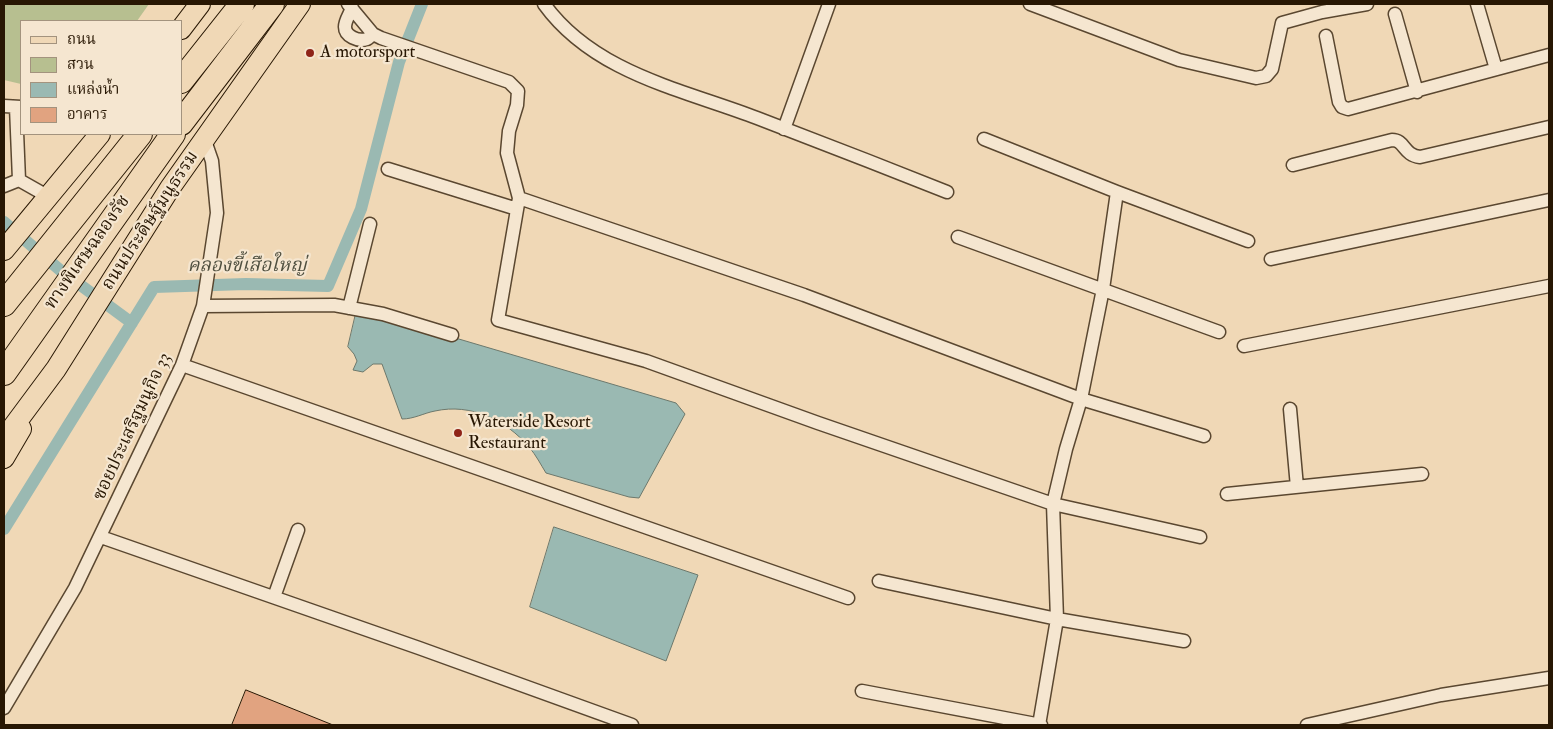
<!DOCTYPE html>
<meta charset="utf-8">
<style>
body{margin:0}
#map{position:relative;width:1553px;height:729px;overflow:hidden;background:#f0d8b6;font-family:"IM FELL Double Pica","Noto Serif Thai",serif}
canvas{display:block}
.frame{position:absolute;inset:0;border:5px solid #281703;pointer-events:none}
.legend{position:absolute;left:20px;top:20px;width:162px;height:115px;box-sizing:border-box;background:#f5e6d0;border:1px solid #a3937e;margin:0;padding:6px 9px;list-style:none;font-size:15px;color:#281703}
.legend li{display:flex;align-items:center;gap:10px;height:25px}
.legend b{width:25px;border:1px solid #a3937e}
</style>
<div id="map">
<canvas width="1553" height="729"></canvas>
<div class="frame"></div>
<ul class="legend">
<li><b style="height:6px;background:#f0d8b6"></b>ถนน</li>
<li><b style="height:14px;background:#b7bf90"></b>สวน</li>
<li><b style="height:14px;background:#9ab9b2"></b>แหล่งน้ำ</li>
<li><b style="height:14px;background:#e1a380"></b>อาคาร</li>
</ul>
</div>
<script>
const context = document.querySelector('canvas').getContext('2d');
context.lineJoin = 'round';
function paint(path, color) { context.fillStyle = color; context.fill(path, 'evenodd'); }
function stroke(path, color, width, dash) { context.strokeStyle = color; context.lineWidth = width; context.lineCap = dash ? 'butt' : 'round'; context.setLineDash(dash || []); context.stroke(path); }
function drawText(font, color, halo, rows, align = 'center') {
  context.font = font + ' "IM FELL Double Pica","Noto Serif Thai",serif'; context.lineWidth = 4.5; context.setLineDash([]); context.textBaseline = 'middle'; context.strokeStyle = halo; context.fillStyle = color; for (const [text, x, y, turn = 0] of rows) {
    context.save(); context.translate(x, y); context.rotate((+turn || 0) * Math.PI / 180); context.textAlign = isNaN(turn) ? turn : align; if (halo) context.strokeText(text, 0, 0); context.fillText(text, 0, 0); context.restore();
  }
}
paint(new Path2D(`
 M4 4H149L137 21H21V84L4 80Z`), '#b7bf90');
const water = new Path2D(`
 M357 309 676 403 685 414 639 498 629 497 546 473C541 465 536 455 529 447 506 420 471 403 435 411 424 413 414 419 402 419L382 364H373L363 372 353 370 357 361 354 354 348 347Z
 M554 527 698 575 666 661 530 607Z`);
paint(water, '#9ab9b2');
stroke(water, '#6c786c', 1);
stroke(new Path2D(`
 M4 222 60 270 132 323
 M4 529 154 287 246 284 328 286 361 209 399 62 422 4`), '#9ab9b2', 12);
const building = new Path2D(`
 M246 690 333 725H232Z`);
paint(building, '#e1a380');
stroke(building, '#281703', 1);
const street = new Path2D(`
 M348 4 373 34 381 38 509 82 518 91 517 105 509 131 507 153 519 198 498 320 646 361 818 423 1053 504 1200 537
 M544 4C594 73 681 89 757 118 820 142 884 167 947 192
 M1030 4 1179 60 1256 78 1266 76 1272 69 1282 23 1322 12 1367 4
 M1477 4 1496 69
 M352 8C350 14 345 20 345 27 345 36 358 42 367 39 369 38 371 36 373 34
 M1395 14 1417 92
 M1326 36 1339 102 1342 107 1348 109 1549 55
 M4 106 21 107
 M16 107 19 180
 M784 129 829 4
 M984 139 1117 192 1248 241
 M1293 165 1392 140C1405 140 1403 155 1420 157L1549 127
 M388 169 517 209
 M4 186 19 180 49 197
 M519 198 804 295 1081 399 1204 436
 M958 237 1219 332
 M1271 259 1549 200
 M203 306 334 305 383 314 452 335
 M349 308 370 224
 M1244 346 1549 286
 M182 365 848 598
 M1290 409 1297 487
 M1227 494 1422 474
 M101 537 419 648 632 725
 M879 581 1057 619 1184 641
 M274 597 298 530
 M862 691 1041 725
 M4 708 75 588 182 365 203 306 217 213 212 161 204 138
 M1039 725 1057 619 1053 504 1066 449 1081 399 1103 289 1117 192
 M1307 725 1441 695 1549 678`);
const primary = new Path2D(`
 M181 29 200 4
 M4 250 100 134
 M4 439 56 369 170 188 300 4
 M4 458 21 429`);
const highway = new Path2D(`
 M181 81 242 4
 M181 123 272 4
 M4 304 140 134
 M4 373 173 134`);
stroke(street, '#5a4730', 15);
stroke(primary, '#281703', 22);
stroke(highway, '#281703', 26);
stroke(street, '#f5e6d0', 12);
stroke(primary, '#f0d8b6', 20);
stroke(highway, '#f0d8b6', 24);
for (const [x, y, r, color] of [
 [310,53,5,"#8f2418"],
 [458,433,5,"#8f2418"]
]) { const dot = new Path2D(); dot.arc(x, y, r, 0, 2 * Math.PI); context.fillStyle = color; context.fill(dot); stroke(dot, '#f5e6d0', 2); }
drawText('18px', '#281703', '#f5e6d0', [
 ["A motorsport",320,53],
 ["Waterside Resort",468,423],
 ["Restaurant",468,444]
], 'left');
drawText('18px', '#281703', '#f5e6d0', [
 ["ถนนประดิษฐ์มนูธรรม",151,221,-57],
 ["ทางพิเศษฉลองรัช",88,253,-55],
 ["ซอยประเสริฐมนูกิจ 33",133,427,-65]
]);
drawText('italic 19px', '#505040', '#f5e6d0', [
 ["คลองขี้เสือใหญ่",247,267]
]);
</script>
